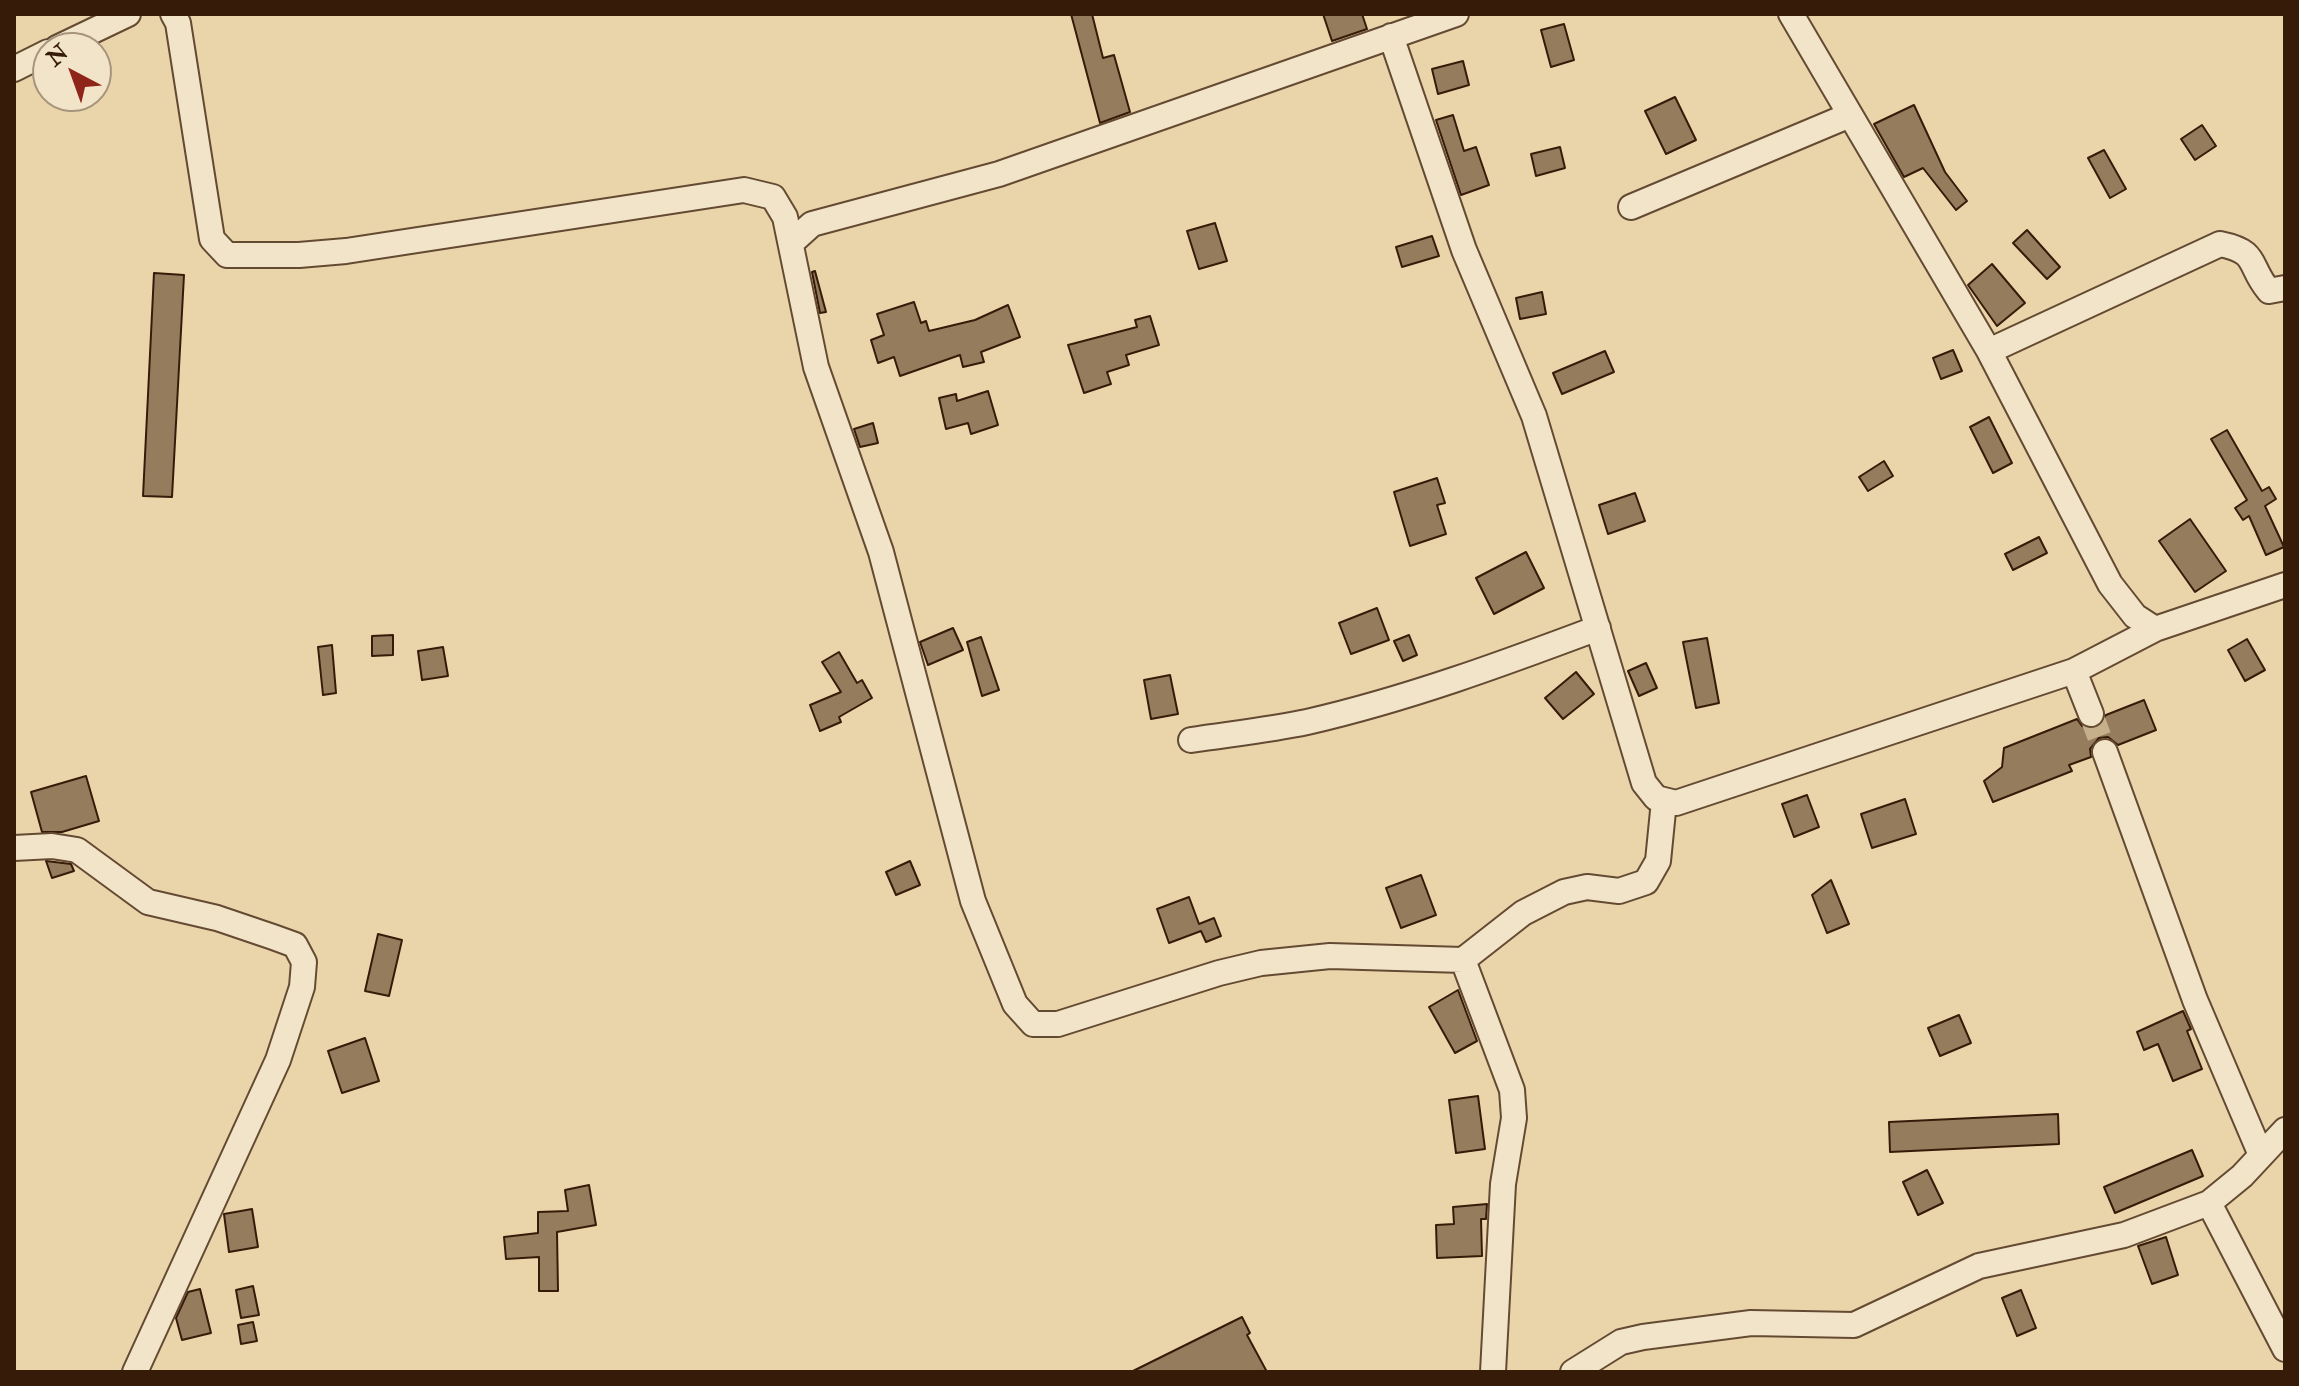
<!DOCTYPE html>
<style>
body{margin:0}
#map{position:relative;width:2299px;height:1386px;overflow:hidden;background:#ead5ab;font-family:"IM FELL Double Pica",serif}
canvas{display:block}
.frame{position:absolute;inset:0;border:16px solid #371b09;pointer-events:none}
.north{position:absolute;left:32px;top:32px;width:80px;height:80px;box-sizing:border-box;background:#f1e4c8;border:2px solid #a7947c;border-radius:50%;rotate:319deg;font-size:22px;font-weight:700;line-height:32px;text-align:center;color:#371b09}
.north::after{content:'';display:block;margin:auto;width:28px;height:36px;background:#8f2418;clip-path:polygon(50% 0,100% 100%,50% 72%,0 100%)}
</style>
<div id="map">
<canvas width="2299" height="1386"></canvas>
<div class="frame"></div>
<div class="north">N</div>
</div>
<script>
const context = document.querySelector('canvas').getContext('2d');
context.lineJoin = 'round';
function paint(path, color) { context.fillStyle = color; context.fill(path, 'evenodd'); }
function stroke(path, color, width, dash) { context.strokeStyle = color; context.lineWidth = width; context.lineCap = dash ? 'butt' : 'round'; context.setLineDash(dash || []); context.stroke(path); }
const building = new Path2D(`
 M1071 14H1092L1103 58 1114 55 1130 112 1100 123Z
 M1323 14H1362L1367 29 1332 41Z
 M1564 24 1574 60 1551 67 1541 30Z
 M1463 61 1469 85 1438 94 1432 69Z
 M1675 97 1696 140 1666 154 1645 111Z
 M1914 105 1945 172 1967 201 1956 210 1923 168 1904 177 1874 124Z
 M1453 115 1464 151 1476 147 1489 185 1461 195 1436 120Z
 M2202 125 2216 146 2195 160 2181 139Z
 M1560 147 1565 168 1536 176 1531 154Z
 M2104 150 2126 189 2110 198 2088 158Z
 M1215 223 1227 261 1199 269 1187 231Z
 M2027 230 2060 267 2047 279 2013 243Z
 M1432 236 1439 256 1402 267 1396 247Z
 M1992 264 2025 303 1997 326 1968 285Z
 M815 271 826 312 820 313 812 272Z
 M154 273 184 275 172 497 143 496Z
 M1542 292 1546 314 1520 319 1516 298Z
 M914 302 921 323 926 321 929 331 975 320 1008 305 1020 337 981 352 984 362 963 367 960 355 900 376 894 357 878 363 871 340 884 335 877 314Z
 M1150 316 1159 345 1126 355 1129 365 1107 372 1111 384 1084 393 1068 345 1137 327 1135 320Z
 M1953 350 1962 371 1941 379 1933 358Z
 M1605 351 1614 372 1562 394 1553 373Z
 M988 391 998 425 971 434 968 423 946 429 939 398 956 394 957 401Z
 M1989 417 2012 463 1993 473 1970 427Z
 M873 423 878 443 860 447 854 429Z
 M2227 430 2262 491 2269 487 2276 499 2265 506 2284 547 2266 555 2249 516 2243 520 2235 508 2247 500 2211 439Z
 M1884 461 1893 476 1868 491 1859 477Z
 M1437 478 1445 503 1437 505 1446 534 1410 546 1394 492Z
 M1635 493 1645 521 1608 534 1599 505Z
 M2190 519 2226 571 2195 592 2159 541Z
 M2039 537 2047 553 2013 570 2005 554Z
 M1526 552 1544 588 1494 614 1476 578Z
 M1377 608 1389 640 1351 654 1339 623Z
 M953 628 963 650 928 665 920 642Z
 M393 635V655L372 656V636Z
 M1409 635 1417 655 1403 661 1394 641Z
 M981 637 999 690 982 696 967 642Z
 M1707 638 1719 703 1696 708 1683 642Z
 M2247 639 2265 670 2245 681 2228 650Z
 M332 645 336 693 323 695 318 647Z
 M443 647 448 676 422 680 418 651Z
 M839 652 857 683 862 680 872 698 839 717 841 722 820 731 810 705 841 692 822 662Z
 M1646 663 1657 688 1639 696 1628 671Z
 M1576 672 1594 694 1563 719 1545 698Z
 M1170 675 1178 714 1151 719 1144 680Z
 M2144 700 2156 730 2118 745 2108 737 2099 738 2090 749 2091 757 2069 765 2072 771 1993 802 1984 781 2002 767 2004 748 2077 719 2082 726 2096 728 2106 715Z
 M86 776 99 821 62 832H42L31 792Z
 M1807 795 1819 827 1794 837 1782 804Z
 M1905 799 1916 834 1872 848 1861 814Z
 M46 861 71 864 74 871 52 878Z
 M910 861 920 885 896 895 886 872Z
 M1421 875 1436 915 1401 928 1386 888Z
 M1831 880 1849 924 1827 933 1812 895Z
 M1189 897 1199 924 1214 918 1221 936 1206 942 1201 931 1169 943 1157 909Z
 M378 934 402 940 389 996 365 991Z
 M1458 990 1477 1041 1455 1053 1429 1007Z
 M2183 1011 2191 1029 2187 1031 2202 1069 2173 1081 2158 1044 2144 1050 2137 1032Z
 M1959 1015 1971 1043 1940 1056 1928 1028Z
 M365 1038 379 1081 342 1093 328 1051Z
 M1478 1096 1485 1149 1456 1153 1449 1100Z
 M2058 1114 2059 1144 1890 1152 1889 1122Z
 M2192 1150 2203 1176 2115 1213 2104 1187Z
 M1927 1170 1943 1203 1918 1215 1903 1182Z
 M589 1185 596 1225 557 1232 558 1291H539V1257L506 1259 504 1237 538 1233V1212L568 1211 565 1190Z
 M1487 1204 1486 1219H1481L1482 1256 1437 1258 1436 1225 1454 1224 1453 1207Z
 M252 1209 258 1247 229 1252 224 1214Z
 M2166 1237 2178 1275 2152 1284 2138 1246Z
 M253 1286 259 1315 241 1318 236 1290Z
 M200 1289 211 1333 182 1340 176 1318 188 1292Z
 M2021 1290 2036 1328 2017 1336 2002 1298Z
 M1242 1317 1250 1333 1247 1335 1267 1372H1131Z
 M253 1322 257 1341 241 1344 238 1325Z`);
paint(building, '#947c5d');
stroke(building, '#371b09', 2);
stroke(new Path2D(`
 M2091 714 2105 752`), '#c6b08b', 24, [24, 12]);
const minor = new Path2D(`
 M173 14 178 23 212 239 227 255H299L346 251 744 190 773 197 785 217 816 367 881 552 973 901 1015 1004 1033 1024H1058L1219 973 1261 963 1330 956 1463 960 1523 913 1564 892 1587 887 1619 891 1646 882 1658 861 1664 801
 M1791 14 1989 351 2110 584 2135 616 2155 629 2285 585
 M1391 36 1464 250 1534 416 1644 783 1656 798 1676 803 2074 671 2155 629
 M57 48 128 14
 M14 69 48 52
 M1631 207 1850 115
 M791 243 812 224 999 174 1456 14
 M1989 351 2220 244C2260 252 2247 265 2269 291L2285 288
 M2074 671 2091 714
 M1191 740C1230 734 1269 730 1307 722 1407 699 1502 664 1598 628
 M2105 752 2195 1000 2261 1155
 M14 848 52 846 77 850 148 902 217 918 273 937 295 945 304 962 302 987 278 1060 135 1372
 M1463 960 1512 1090 1514 1118 1503 1184 1493 1372
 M2209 1203 2285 1349
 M1573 1372 1621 1342 1643 1337 1751 1323 1854 1325 1979 1266 2124 1235 2209 1203 2242 1176 2285 1130`);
stroke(minor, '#644a32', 28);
stroke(minor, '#f1e4c8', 24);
</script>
